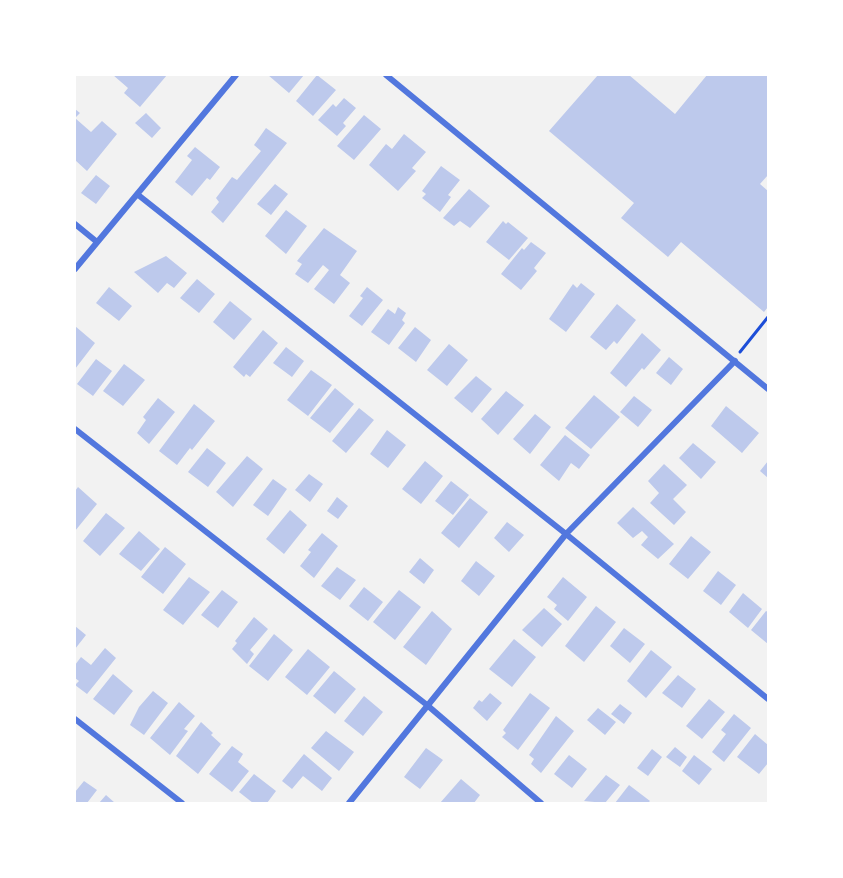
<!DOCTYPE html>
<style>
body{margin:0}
#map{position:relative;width:843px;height:878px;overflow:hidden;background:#f2f2f2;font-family:Cabin,sans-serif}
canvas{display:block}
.frame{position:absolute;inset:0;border:76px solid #fff;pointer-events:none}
</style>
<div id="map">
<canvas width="843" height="878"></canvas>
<div class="frame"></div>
</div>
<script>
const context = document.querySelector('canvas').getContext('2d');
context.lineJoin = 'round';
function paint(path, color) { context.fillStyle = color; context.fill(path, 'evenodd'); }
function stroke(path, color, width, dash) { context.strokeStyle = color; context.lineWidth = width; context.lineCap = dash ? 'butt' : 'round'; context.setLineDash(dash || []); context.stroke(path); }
paint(new Path2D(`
 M113 75H167L140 107 124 93 128 88Z
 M268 75H304L289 93Z
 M317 75 336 90 313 116 296 101Z
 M598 75H629L675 114 707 75H768V175L760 184 768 191V307L764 312 681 242 668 257 621 218 634 203 549 131Z
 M344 98 356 108 343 123 346 126 337 136 318 120 333 104 336 107Z
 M75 109 80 113 75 118 91 132 102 121 117 134 87 171 75 160Z
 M146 113 161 128 152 138 135 123Z
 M364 115 381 129 354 160 337 146Z
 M266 128 287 143 223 223 211 212 219 202 216 198 232 177 237 180 261 151 254 145Z
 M404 134 426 152 412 168 416 171 398 191 369 165 386 144 392 149Z
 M195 147 220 167 210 180 207 178 192 196 175 182 192 160 187 156Z
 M441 166 460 180 448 195 451 197 440 212 422 198 426 194 422 191Z
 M96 175 110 186 96 204 81 193Z
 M275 184 288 194 271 215 257 204Z
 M469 189 490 206 470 228 460 221 454 226 443 218Z
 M286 210 307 226 286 254 265 236Z
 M503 221 506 224 508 222 528 238 509 260 486 242Z
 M324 228 357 251 340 275 350 283 334 304 314 289 329 270 323 265 308 283 295 274 302 264 297 261Z
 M531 242 546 253 534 268 537 271 521 290 501 274 522 248 524 250Z
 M166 256 187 273 174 288 167 283 158 293 134 272Z
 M197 279 215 294 199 313 180 298Z
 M581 283 595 294 566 332 549 319 573 284 577 288Z
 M109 287 132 306 119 321 96 303Z
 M367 287 383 300 362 326 349 316 363 298 360 296Z
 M230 301 252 319 234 340 213 322Z
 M617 304 636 320 617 344 614 341 606 350 590 337Z
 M398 307 406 313 402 320 405 323 389 345 371 332 388 309 395 314Z
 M75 326 95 343 75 369Z
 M415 327 431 340 416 362 398 348Z
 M263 330 278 343 250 377 246 374 244 377 233 367Z
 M642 333 661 350 644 370 642 368 626 387 610 373Z
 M449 344 468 360 447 386 427 370Z
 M286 347 304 361 292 377 273 363Z
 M669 357 683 369 671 385 656 373Z
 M96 359 112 371 93 396 77 384Z
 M124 364 145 380 123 406 103 391Z
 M311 370 332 385 308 416 287 400Z
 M476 376 492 389 472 413 454 398Z
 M335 388 354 404 330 433 310 418Z
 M506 391 524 405 498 435 481 419Z
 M594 395 620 417 591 449 565 428Z
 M634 396 652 410 638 427 620 412Z
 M158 398 175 412 149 444 137 433 146 420 143 417Z
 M194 404 215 421 192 450 190 448 177 465 159 451Z
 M726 406 759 433 742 453 711 426Z
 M359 408 374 420 346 453 332 441Z
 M535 414 551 427 530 454 513 439Z
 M387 430 406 445 388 468 370 454Z
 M565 435 590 455 579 469 571 463 559 481 540 465Z
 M693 443 716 462 701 479 679 458Z
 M207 448 226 463 208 487 188 472Z
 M247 456 263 469 233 507 216 492Z
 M425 461 443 476 421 504 402 489Z
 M768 461V478L760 471Z
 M664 464 687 485 673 499 686 512 674 525 650 503 659 493 648 481Z
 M309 474 323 484 310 502 295 490Z
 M273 479 287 489 268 516 253 505Z
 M451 481 469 495 453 515 435 501Z
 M78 487 97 504 75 531V491Z
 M337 497 348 506 338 519 327 511Z
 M470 498 488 512 459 548 441 533Z
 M633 507 674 544 658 559 641 545 648 537 642 531 633 538 617 523Z
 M290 510 307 525 284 554 266 539Z
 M106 513 125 528 100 556 83 541Z
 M507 522 524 535 509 552 494 538Z
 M139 531 160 549 141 571 119 554Z
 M322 533 338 546 314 578 300 566 311 552 308 550Z
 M691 536 711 552 688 579 669 564Z
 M165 547 186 564 163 594 141 577Z
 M420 558 434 570 424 584 409 572Z
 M476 561 495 576 479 596 461 581Z
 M337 567 356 580 340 600 321 586Z
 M718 571 736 585 721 605 703 591Z
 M189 577 210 592 183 625 163 610Z
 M563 577 587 597 568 621 554 609 557 605 547 597Z
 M364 587 383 602 368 621 349 606Z
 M222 590 238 602 218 628 201 615Z
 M399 590 421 607 395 640 373 622Z
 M743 593 762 609 748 628 729 612Z
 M596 606 616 622 584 662 565 646Z
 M544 608 562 624 542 647 522 630Z
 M432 611 452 629 426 665 403 647Z
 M766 611 768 612V644L751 630Z
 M254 617 268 629 250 650 254 654 247 664 232 649 237 643 235 641Z
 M75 626 86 635 75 649Z
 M624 628 645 644 630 663 610 646Z
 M274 634 293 650 268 681 249 666Z
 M514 639 536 657 512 687 489 669Z
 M105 648 116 658 87 694 75 685 79 681 75 678V665L81 657 91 665Z
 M308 649 330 667 307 695 285 677Z
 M651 650 672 667 646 698 627 681Z
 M334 671 356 689 335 714 313 696Z
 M113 674 133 691 114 715 93 699Z
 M678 675 696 689 682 708 662 693Z
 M153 691 168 703 144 735 130 725 139 707Z
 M490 693 502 703 487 721 473 708 479 700 482 702Z
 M530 693 550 708 518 750 502 737 506 733 503 730Z
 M364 696 383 712 363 736 344 721Z
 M709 699 725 712 702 739 686 726Z
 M179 702 195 716 184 729 188 731 170 755 150 738Z
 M620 704 632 713 624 724 611 714Z
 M598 708 616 722 605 735 587 720Z
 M734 714 751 728 724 762 712 752 726 734 721 730Z
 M556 716 574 731 541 773 531 764 534 759 529 755Z
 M201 722 213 733 211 735 221 744 198 774 176 756Z
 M326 731 354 752 339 771 311 748Z
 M755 734 768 745V763L759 774 737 757Z
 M232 746 243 754 238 762 249 771 232 792 209 774Z
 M675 747 687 757 680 767 666 757Z
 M426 748 443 760 420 789 404 777Z
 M652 749 662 757 648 776 637 768Z
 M304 754 332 778 322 791 303 776 292 789 282 781Z
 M569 755 587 769 572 788 554 774Z
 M694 755 712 769 699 785 682 771Z
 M254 774 276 791 267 803H253L239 792Z
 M606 775 620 785 605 803 584 801Z
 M461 779 480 795 474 803H440Z
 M84 781 97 790 87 803H75V792Z
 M629 785 650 801 648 803H615Z
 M106 795 115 803H99Z`), '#bdc9ec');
stroke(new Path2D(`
 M740 352 768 317`), '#1d4ed8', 3);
stroke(new Path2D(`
 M386 75 768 389
 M137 194 566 534 768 699
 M75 224 97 242
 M75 269 236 75
 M75 429 427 705 541 803
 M75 719 182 803
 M349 803 566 534 735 361`), '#5277de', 6);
</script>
